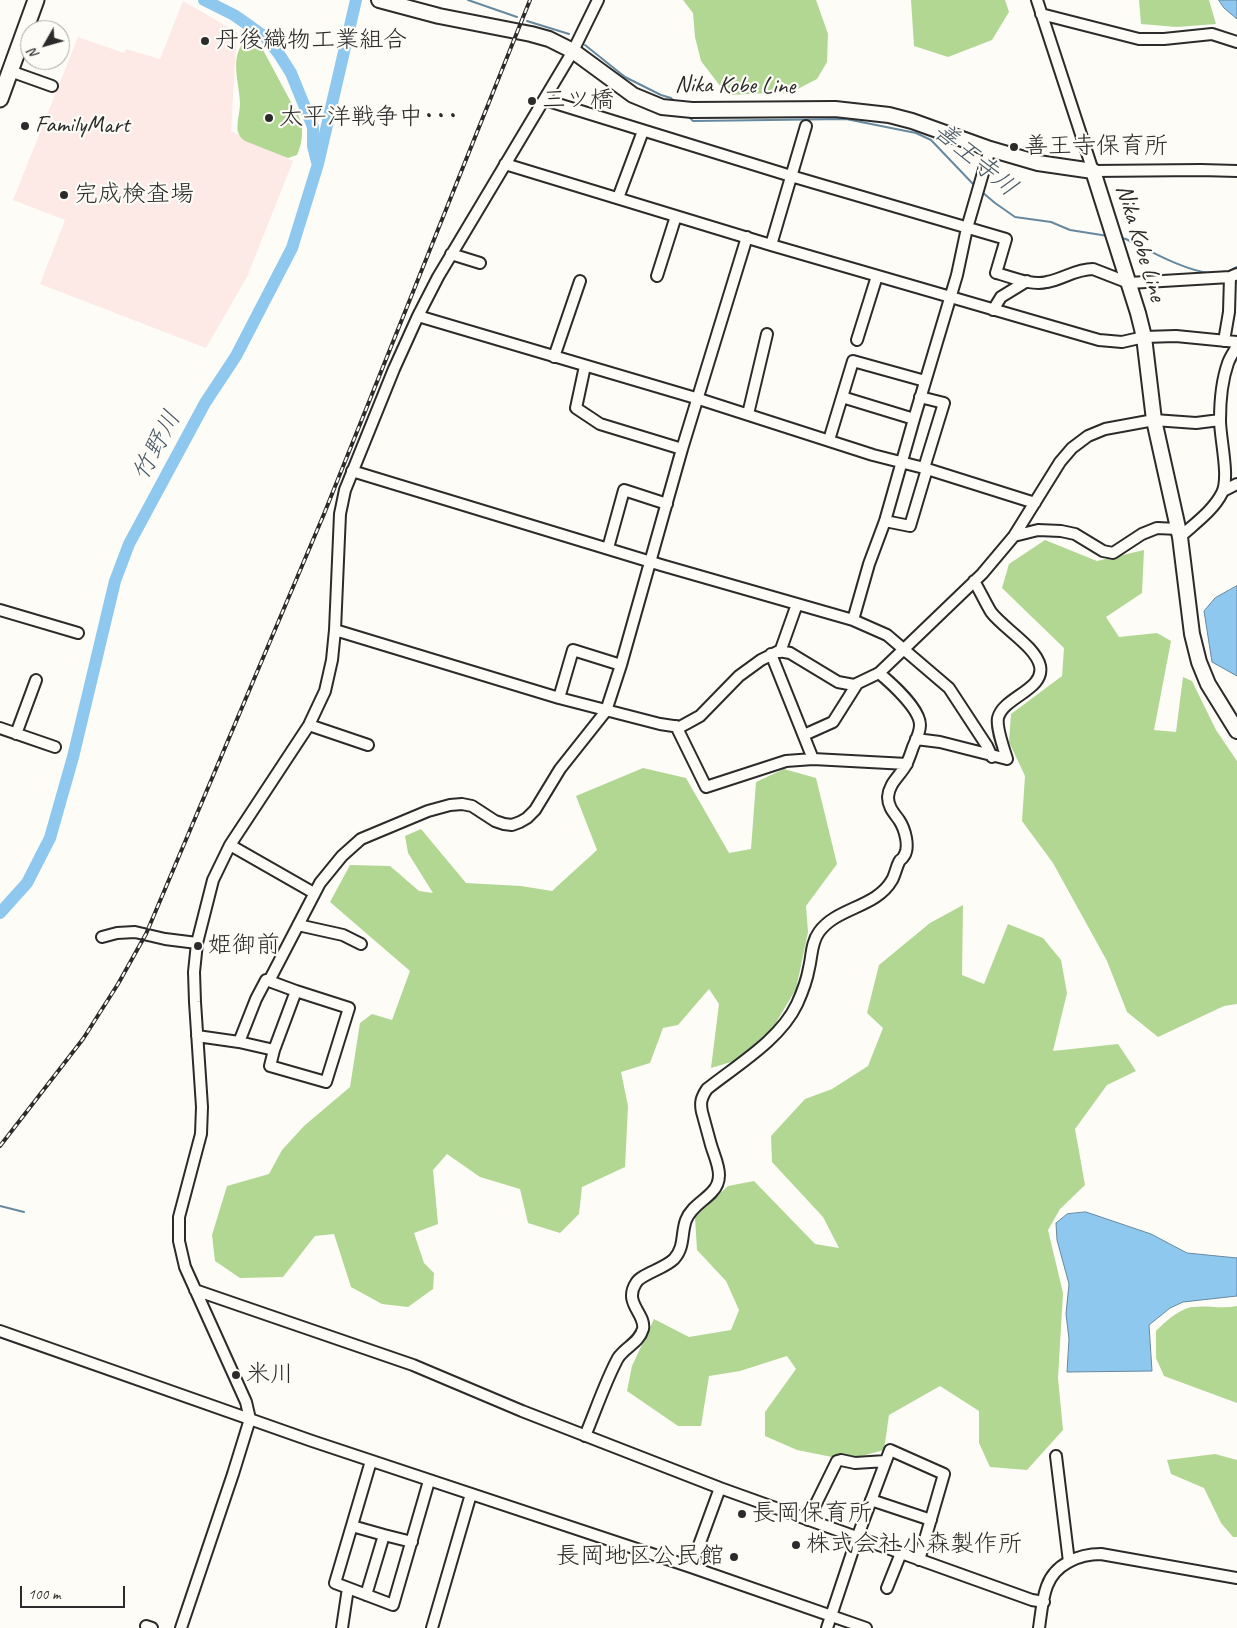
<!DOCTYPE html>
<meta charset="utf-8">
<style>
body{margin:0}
#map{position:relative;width:1237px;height:1628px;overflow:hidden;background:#fdfcf7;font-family:Caveat,sans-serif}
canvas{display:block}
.north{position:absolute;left:20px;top:20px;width:50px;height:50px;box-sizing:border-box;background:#fdfcf7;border:1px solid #a9a8a5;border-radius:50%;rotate:232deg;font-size:14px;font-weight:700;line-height:20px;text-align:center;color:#2b2b2b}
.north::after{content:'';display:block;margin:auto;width:18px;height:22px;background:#2b2b2b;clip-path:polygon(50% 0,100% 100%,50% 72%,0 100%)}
.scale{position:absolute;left:20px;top:1586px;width:105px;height:22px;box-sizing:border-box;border:2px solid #2b2b2b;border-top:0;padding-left:6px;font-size:15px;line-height:18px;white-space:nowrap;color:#2b2b2b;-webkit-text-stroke:4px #fdfcf7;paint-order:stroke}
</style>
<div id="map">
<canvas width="1237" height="1628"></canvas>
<div class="north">N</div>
<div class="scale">100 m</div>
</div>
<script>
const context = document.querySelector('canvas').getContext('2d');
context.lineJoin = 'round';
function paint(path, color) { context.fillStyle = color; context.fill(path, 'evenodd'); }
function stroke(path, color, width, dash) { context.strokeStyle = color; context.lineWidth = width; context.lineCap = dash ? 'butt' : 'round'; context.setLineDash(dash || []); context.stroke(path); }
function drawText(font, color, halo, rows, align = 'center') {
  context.font = font + ' Caveat,"Klee One",sans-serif'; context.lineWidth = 4.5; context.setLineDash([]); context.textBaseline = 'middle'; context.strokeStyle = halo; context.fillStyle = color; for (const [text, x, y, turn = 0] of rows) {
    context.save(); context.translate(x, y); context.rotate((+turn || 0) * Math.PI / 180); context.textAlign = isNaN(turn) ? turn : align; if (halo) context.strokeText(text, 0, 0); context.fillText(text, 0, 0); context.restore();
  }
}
paint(new Path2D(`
 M183 1 237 32 231 131 293 161 247 277 206 348 40 284 65 220 13 200 78 37 124 53 126 49 160 59Z`), '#fdeae6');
paint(new Path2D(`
 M683 0H816L828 34 827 62 817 79 792 92 727 95 701 61 695 37 693 13Z
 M911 0H1005L1009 12 992 40 948 57 914 46Z
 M1139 0H1209L1216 24 1177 27 1141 24Z
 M251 41 262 48 300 119C304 131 302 144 297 155L288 158 245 141C242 139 239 136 238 132 236 124 240 112 240 104 240 84 229 59 244 42Z
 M1045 540 1097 561 1144 550 1142 593 1106 617 1119 637 1157 633 1171 641 1154 730 1176 732 1183 677 1192 681 1216 730 1237 761V1004L1224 1006 1158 1037 1127 1012 1107 961 1053 863 1022 821 1025 776 1009 742 1011 714 1062 676 1064 648 1002 588 1009 564Z
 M643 768 686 778 729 853 751 849 756 782 784 769 816 778 837 864 806 906 808 932 796 989 774 1026 738 1060 711 1068 719 1004 709 989 678 1025 663 1028 650 1063 621 1072 628 1106 625 1167 582 1187 579 1214 560 1233 528 1223 520 1189 480 1177 447 1154 433 1170 438 1224 414 1233 424 1263 434 1273 433 1289 408 1307 382 1304 351 1287 334 1234 315 1236 283 1277 240 1278 215 1261 212 1235 227 1186 269 1174 282 1150 304 1126 350 1087 360 1023 372 1014 392 1020 410 971 330 902 350 865 390 866 419 891 433 893 408 853 405 836 421 829 466 883 521 886 552 891 597 850 576 796Z
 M963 905 962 975 984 984 1008 924 1043 938 1061 960 1067 993 1053 1051 1118 1044 1136 1071 1107 1085 1075 1129 1085 1185 1060 1209 1048 1230 1063 1293 1058 1378 1063 1430 1027 1470 990 1467 979 1443V1411L940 1386 889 1415 884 1450 847 1460 797 1450 765 1436V1412L796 1369 787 1356 740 1371 709 1376 701 1426H678L627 1391 632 1366 654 1319 689 1337 731 1330 739 1310 726 1281 697 1250 695 1217 728 1186 754 1181 815 1244 839 1248 823 1217 772 1162 771 1136 805 1099 832 1089 868 1066 883 1028 867 1013 879 965 930 923Z
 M1237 1306V1403L1164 1376 1156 1358V1331C1165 1322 1180 1308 1193 1307 1208 1305 1222 1309 1237 1306Z
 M1215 1454 1237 1460V1537H1233L1221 1523 1204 1488 1171 1474 1167 1460Z`), '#b2d793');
const water = new Path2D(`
 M1219 0H1237V19L1224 8Z
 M1237 586V676L1212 662 1204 611 1215 598Z
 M1086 1212 1151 1234 1187 1253 1237 1258V1296L1183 1302 1170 1308 1149 1325 1152 1371 1067 1372 1069 1339 1066 1314 1069 1284 1057 1240 1056 1223 1067 1214Z`);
paint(water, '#8ec8ee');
stroke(water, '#6689a0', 1);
stroke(new Path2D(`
 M468 0 517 17
 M527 21 569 34
 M585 45 625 77 661 95 671 98 675 102
 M688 116 693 121 846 119 916 133 931 140 974 185
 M982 192 995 203 1015 217 1051 222 1070 230 1108 236
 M1120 238 1126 239C1148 250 1187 272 1211 273
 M1226 273 1237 267
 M0 1206 24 1212`), '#6689a0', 2);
stroke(new Path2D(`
 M204 0 234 15 247 24 265 37 279 54 291 73 313 127V146L317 162
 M0 913 27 883 50 838 73 757 115 581 129 544 205 403 236 356 292 248 318 164 356 0`), '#8ec8ee', 12);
const minor = new Path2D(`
 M1037 0 1093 171 1201 170 1237 171
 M1041 14 1139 39H1164L1212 34 1237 42
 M10 71 52 86
 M545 100 791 176 1006 239 996 273C1012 277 1031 286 1047 282 1063 279 1076 269 1093 269L1129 283 1213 278 1230 277 1237 274
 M505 164 771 245 1099 340 1122 342 1144 337 1176 336 1237 342
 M618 198 643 131
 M771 245 806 126
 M451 254 480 263
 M657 276 676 216
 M993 310 1001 297 1027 281
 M418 316 699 399 873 455 924 468 1035 503
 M857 340 877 276
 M1224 341 1229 312 1230 277
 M554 357 580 281
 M585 366 576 408 600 424 682 449
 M842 397 914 419
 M920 397 944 403 924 468
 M748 414 767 334
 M829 440 853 361 925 381
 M352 471 661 565 853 620 887 635 949 688 987 746 992 757
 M1223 491 1237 484
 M885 521 910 526 927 469
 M1014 536 1038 530 1061 531 1075 534 1103 551 1113 553 1142 534 1157 528 1178 529
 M1180 537C1194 524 1213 511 1222 493 1230 477 1220 439 1220 420 1220 403 1222 380 1228 363 1230 357 1234 352 1237 346
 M608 548 624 490 667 504
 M0 610 78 633
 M853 620 869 564 885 521 914 419 957 275 967 228 990 149
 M335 630 559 698 660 724 680 727 700 716 739 676 761 660 779 651 790 653 838 682 854 685 879 673 982 574 1014 536 1060 462 1072 448 1088 436 1105 429 1154 420 1196 423 1220 420
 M780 652 797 604
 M771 654 813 759
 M559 698 573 650 621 665
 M309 725 368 745
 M676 726 706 787 786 761 813 759 907 764
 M0 728 55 747
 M16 734 36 680
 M804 735 833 722 857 684
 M916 739 940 742 1007 759C1004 749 996 728 998 718 1003 697 1045 690 1040 666 1036 647 1003 628 991 612 985 602 980 591 974 581
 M230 845 314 893
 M298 925 343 935 361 944
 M102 937 117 933 135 932 165 939 197 943
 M197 1036 239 1042 274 1050 296 991 269 981 320 883 342 856 361 839 428 811 450 805 462 804 472 806 495 821 504 824 512 825 520 822 527 818 535 810 560 769 606 711 621 665 682 449 747 237
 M239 1042 256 999 266 980 269 981
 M274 1050 270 1066 326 1082 349 1008 296 991
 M195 1290 413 1365 522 1411 720 1488 1032 1600 1044 1602
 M0 1331 312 1441 691 1567 866 1628
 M585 1436C596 1410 605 1382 618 1358 625 1347 639 1343 643 1329 646 1314 623 1303 636 1283 641 1274 664 1269 674 1259 685 1247 681 1233 686 1220 691 1207 704 1201 712 1192 717 1187 719 1181 719 1175 719 1165 714 1155 711 1145 708 1134 705 1123 702 1112 700 1103 701 1098 707 1089 737 1065 780 1040 797 1004 802 993 807 980 809 968 812 956 811 943 819 932 837 907 876 908 892 880 895 875 896 868 899 862 901 858 901 861 904 856 910 847 905 829 899 820 894 813 888 807 888 797 889 783 900 776 906 765 909 759 911 753 913 747 916 740 920 733 920 725 920 709 891 683 879 673
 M1056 1456 1069 1562
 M371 1461 335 1583 393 1605 429 1481
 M871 1500 931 1520
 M808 1520 837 1461 841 1460 855 1463 886 1461
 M352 1526 384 1535
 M691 1567 720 1488
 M887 1588 901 1553
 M366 1595 384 1535 412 1542
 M146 1626 152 1628
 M181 1628 233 1474 250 1419 246 1402 185 1267 179 1241V1217L201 1134 202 1107 195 1002 194 972 197 943 213 880 230 845 309 725 325 691 332 660 335 630 340 514 345 490 394 369 418 316 438 277 573 51 598 0
 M342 1628 348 1588
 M432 1628 471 1494
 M827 1628 857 1538 890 1450 944 1474 919 1560
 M1039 1628C1041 1615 1042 1599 1047 1586 1055 1564 1079 1554 1101 1554L1237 1578`);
const major = new Path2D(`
 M379 0 439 16 531 34 549 39 573 51 633 95 662 107 692 110 835 109 889 115 912 121 990 149 1038 163 1093 171 1138 313 1144 337 1154 420 1180 537 1192 634 1199 662 1208 684 1237 731`);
const highway = new Path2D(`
 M0 99 36 0`);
stroke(minor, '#2b2b2b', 14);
stroke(major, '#2b2b2b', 18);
stroke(highway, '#2b2b2b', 19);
stroke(minor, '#fdfcf7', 10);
stroke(major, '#fdfcf7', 14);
stroke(highway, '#fdfcf7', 15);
const rail = new Path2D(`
 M0 1146 83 1039 118 984 146 934 324 514 530 0`);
stroke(rail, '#2b2b2b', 4);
stroke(rail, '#fdfcf7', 2, [5.5]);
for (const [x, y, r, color] of [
 [205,41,5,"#2b2b2b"],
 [532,101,5,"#2b2b2b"],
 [269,118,5,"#2b2b2b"],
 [25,126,5,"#2b2b2b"],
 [1014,147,5,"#2b2b2b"],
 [64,195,5,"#2b2b2b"],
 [198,946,5,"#2b2b2b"],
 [236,1375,5,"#2b2b2b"],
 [742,1514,5,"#2b2b2b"],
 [796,1545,5,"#2b2b2b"],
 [734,1557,5,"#2b2b2b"]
]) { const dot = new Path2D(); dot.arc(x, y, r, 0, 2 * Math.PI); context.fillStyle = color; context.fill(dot); stroke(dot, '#fdfcf7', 2); }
drawText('24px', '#2b2b2b', '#fdfcf7', [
 ["丹後織物工業組合",215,41],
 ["三ツ橋",542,101],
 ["太平洋戦争中･･･",279,118],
 ["FamilyMart",35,126],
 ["善王寺保育所",1024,147],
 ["完成検査場",74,195],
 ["姫御前",208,946],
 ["米川",246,1375],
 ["長岡保育所",752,1514],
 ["株式会社小森製作所",806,1545],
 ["長岡地区公民館",724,1557,"right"]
], 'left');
drawText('24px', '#2b2b2b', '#fdfcf7', [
 ["Nika Kobe Line",735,86,1],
 ["Nika Kobe Line",1140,243,73]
]);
drawText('italic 25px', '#495a66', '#fdfcf7', [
 ["善王寺川",975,160,40],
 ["竹野川",157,446,-62]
]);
</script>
